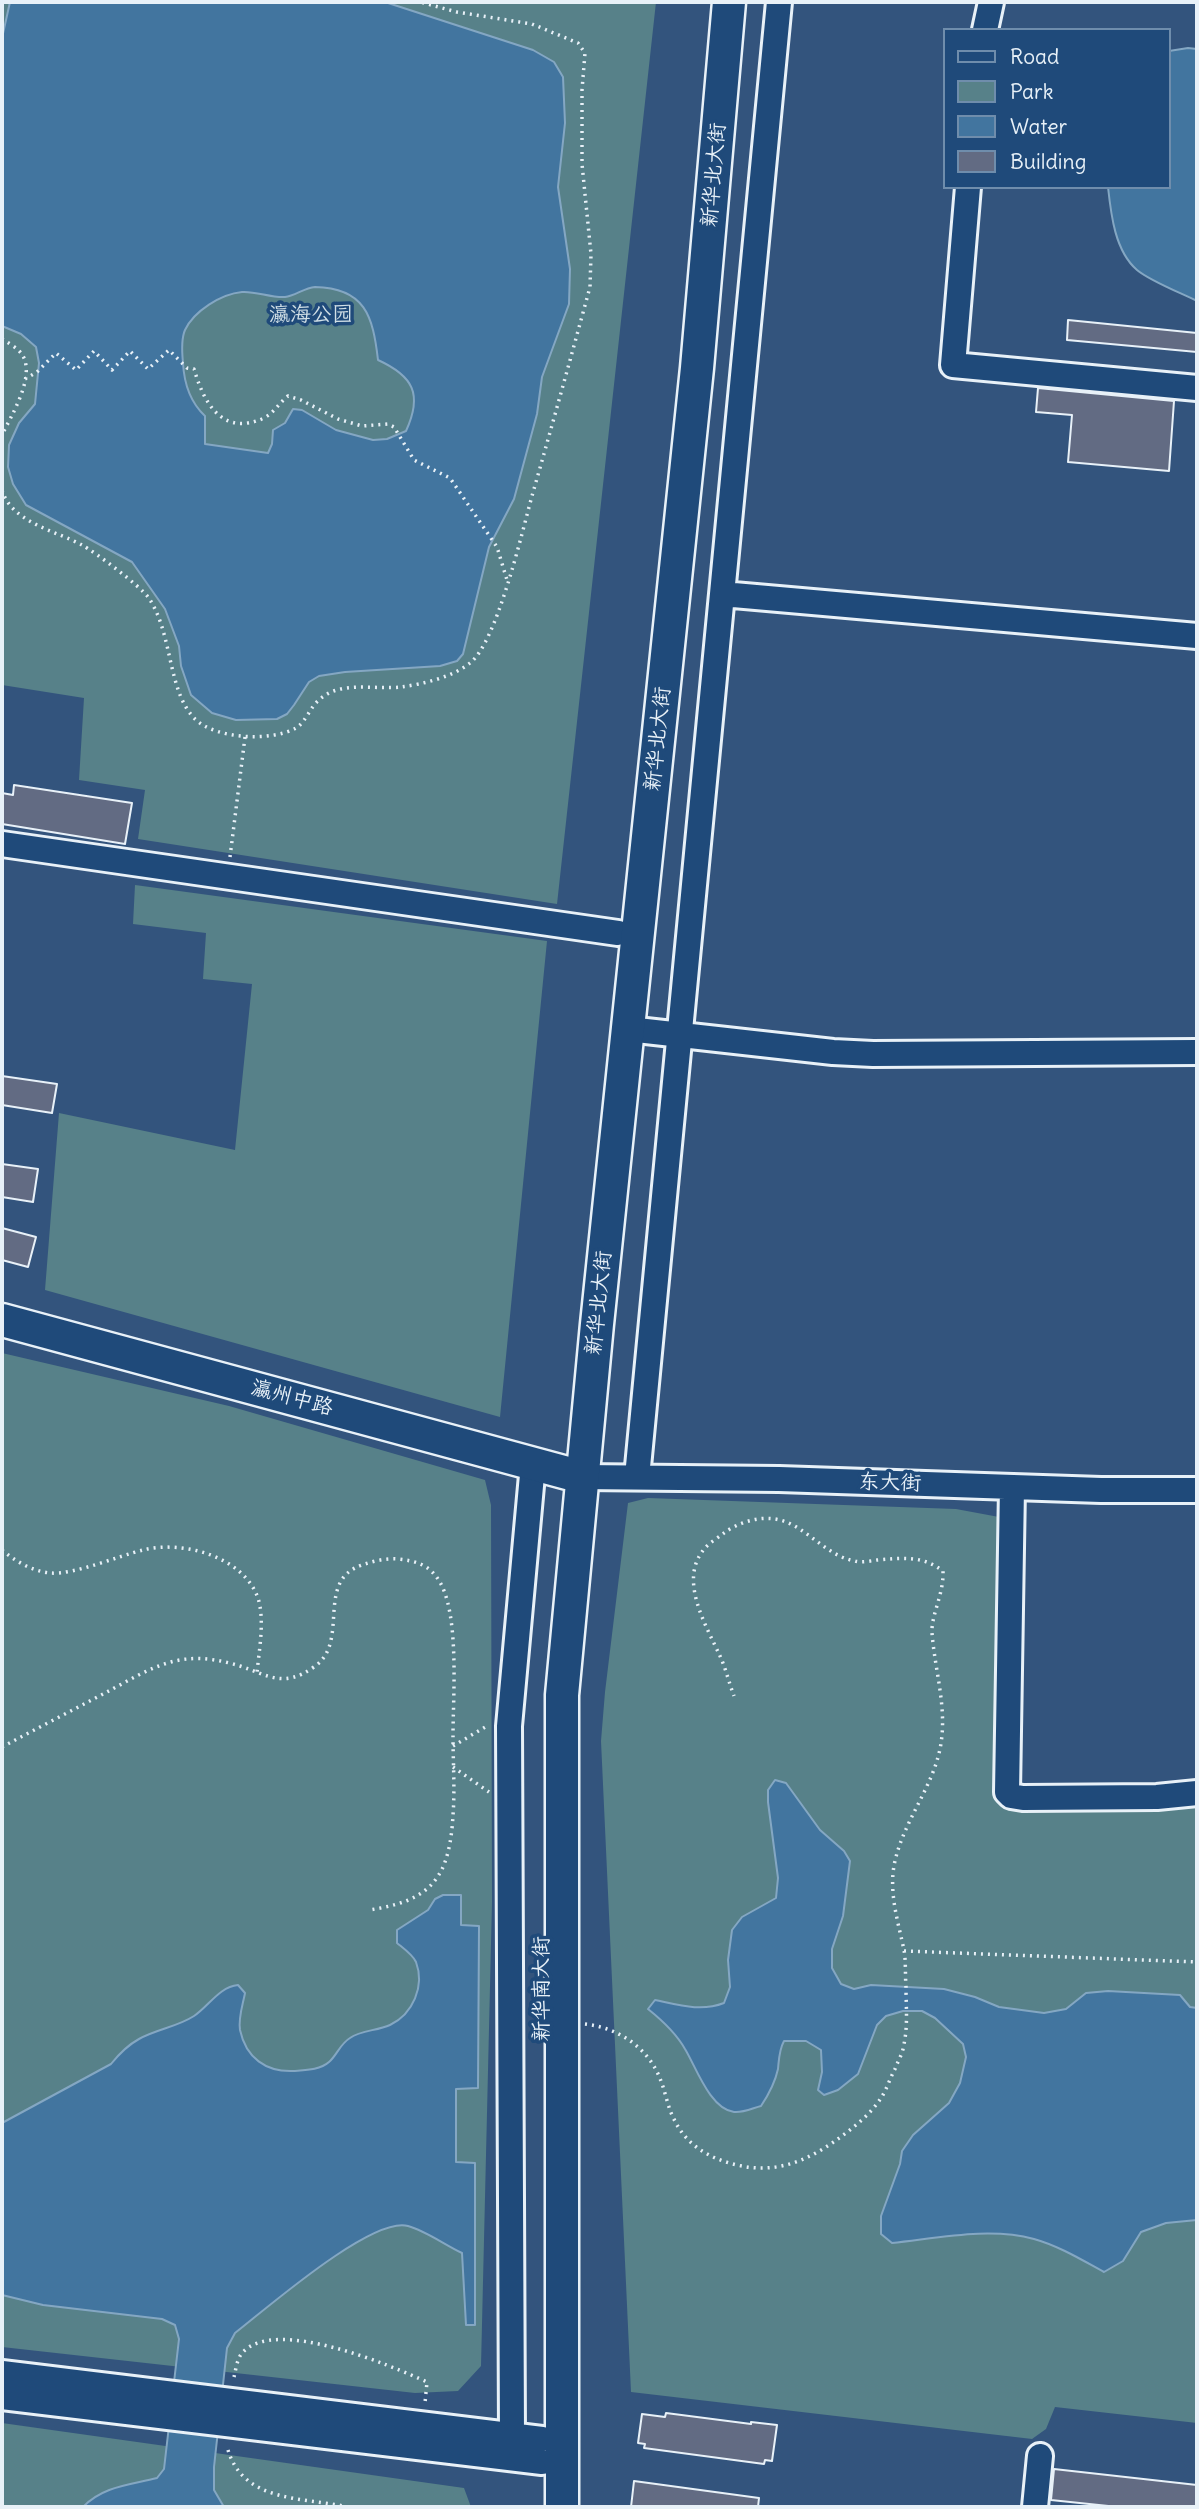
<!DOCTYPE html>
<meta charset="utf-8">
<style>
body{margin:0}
#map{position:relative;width:1199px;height:2509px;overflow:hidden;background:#33547d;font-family:Delius,sans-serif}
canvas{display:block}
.frame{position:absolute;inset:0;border:4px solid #e8f1f8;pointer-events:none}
.legend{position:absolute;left:943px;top:28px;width:228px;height:161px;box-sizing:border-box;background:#1f4a7a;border:2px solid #6f8dac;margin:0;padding:9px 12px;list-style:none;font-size:21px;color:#e8f1f8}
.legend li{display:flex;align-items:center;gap:14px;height:35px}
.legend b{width:35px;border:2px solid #6f8dac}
</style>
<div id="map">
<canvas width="1199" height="2509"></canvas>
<div class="frame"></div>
<ul class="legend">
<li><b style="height:9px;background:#1f4a7a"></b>Road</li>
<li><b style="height:19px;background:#578189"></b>Park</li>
<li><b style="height:19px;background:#42759f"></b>Water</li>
<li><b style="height:19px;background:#626b83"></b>Building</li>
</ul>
</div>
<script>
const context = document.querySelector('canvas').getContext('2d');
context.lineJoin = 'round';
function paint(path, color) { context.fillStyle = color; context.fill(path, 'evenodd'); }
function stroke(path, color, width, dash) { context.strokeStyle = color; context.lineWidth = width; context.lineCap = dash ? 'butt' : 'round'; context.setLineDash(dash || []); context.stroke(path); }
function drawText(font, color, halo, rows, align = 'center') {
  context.font = font + ' Delius,"LXGW WenKai TC",sans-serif'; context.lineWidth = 7; context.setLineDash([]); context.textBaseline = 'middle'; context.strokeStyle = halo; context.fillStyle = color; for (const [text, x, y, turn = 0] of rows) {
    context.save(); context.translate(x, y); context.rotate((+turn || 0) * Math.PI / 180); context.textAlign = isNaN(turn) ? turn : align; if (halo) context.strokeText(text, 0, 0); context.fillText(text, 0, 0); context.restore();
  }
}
paint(new Path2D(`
 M2 2H656L557 904 138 839 145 790 79 780 84 698 2 685Z
 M135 885 547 941 500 1417 45 1290 59 1113 235 1150 252 984 203 979 206 933 133 924Z
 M2 1353 229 1406 485 1480 491 1505 492 1902 481 2366 458 2391 415 2393 2 2347Z
 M648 1498 956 1509 999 1517 1003 1525 999 1798 1002 1806 1197 1803V2423L1055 2407 1046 2429 1032 2439 631 2392 601 1741 605 1692 628 1503Z
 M2 2423 464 2488 471 2507H2Z`), '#578189');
const water = new Path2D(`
 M10 2H385L533 50 554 62 563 77 565 123 558 187 570 269 569 304 542 377 537 414 514 499 489 547 463 654 457 661 440 666 345 672 319 676 309 682 294 705 287 714 277 719 236 720 212 713 191 695 181 666 179 646 165 609 132 562 26 505 13 484 8 467 9 445 19 423 35 404 39 363 36 347 21 334 2 326V38ZM315 287C365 288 373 316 378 360 413 376 423 394 406 431L387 439 373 440 336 430 302 410 293 409 285 423 273 430 272 444 268 453 205 444V416C190 402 184 382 183 363 182 353 181 339 185 330 194 311 221 294 242 292 256 291 271 298 285 297 295 296 304 288 315 287Z
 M1188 48 1197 49V301C1181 293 1150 281 1137 270 1115 251 1111 215 1108 187H1169V51Z
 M775 1780 786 1783 820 1830 844 1851 850 1861 843 1916 832 1949V1968L841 1984 854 1989 871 1985 944 1989 975 1997 999 2007 1044 2013 1066 2009 1086 1993 1108 1991 1180 1995 1190 2007 1197 2008V2220L1166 2223 1141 2232 1123 2261 1104 2272C1082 2260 1059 2246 1034 2239 989 2227 939 2238 892 2243L881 2234V2216L900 2164 902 2151 913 2135 949 2103 960 2083 966 2057 963 2044 935 2018 922 2011H903L886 2016 877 2025 858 2074 838 2090 824 2095 818 2090 822 2072 821 2050 806 2041H784C779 2050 779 2059 778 2069 775 2083 769 2094 761 2106 753 2108 743 2113 734 2112 710 2109 696 2067 685 2049 676 2033 663 2021 648 2009L655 2000C679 2005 701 2012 724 2003L730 1987 728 1960 732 1930 742 1917 776 1898 778 1878 768 1802V1790Z
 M443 1895H461V1925L479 1926 478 2088 456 2089V2162L475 2163V2325H466L462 2253C445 2245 426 2231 408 2226 372 2216 266 2309 235 2333L227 2348 214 2467V2490L224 2507H83C103 2486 130 2485 157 2478L164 2469 179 2339 175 2325 162 2319 43 2305 2 2295V2123L111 2064C119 2054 128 2045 139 2039 157 2029 177 2027 194 2016 209 2006 219 1987 238 1985L245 1993C243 2004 238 2018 240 2030 246 2058 266 2072 293 2071 305 2070 320 2070 329 2062 337 2055 340 2044 350 2038 361 2030 377 2031 390 2025 413 2014 425 1986 416 1962 413 1955 403 1948 397 1943V1930L428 1910 435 1899Z`);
paint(water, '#42759f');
stroke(water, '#84a7c3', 2);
const building = new Path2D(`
 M1068 320 1197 333V352L1067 340Z
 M1038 388 1174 401 1169 471 1068 462 1072 415 1036 412Z
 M14 785 132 803 125 844 2 824V793L13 795Z
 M2 1076 57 1084 52 1113 2 1105Z
 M2 1164 38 1169 33 1202 2 1197Z
 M2 1228 36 1237 28 1267 2 1260Z
 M666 2413 751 2424V2422L777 2425 772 2461 765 2460 764 2464 644 2448 645 2444 638 2443 642 2414 665 2417Z
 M1054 2469 1197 2485V2507H1118L1051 2500Z
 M634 2481 759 2498 758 2507H631Z`);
paint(building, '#626b83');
stroke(building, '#e8f1f8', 2);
const minor = new Path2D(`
 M985 30 991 2
 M968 187 953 365 1197 388
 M722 594 1197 636
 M2 844 618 933
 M628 1029 833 1052 873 1054 1197 1052
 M582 1477 779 1479 1101 1490H1197
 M637 1477 779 2
 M1012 1487 1007 1792 1011 1796 1023 1798 1157 1797 1197 1793
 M2 2373 542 2439
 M2 2397 542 2462
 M512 2435 509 1726 533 1464
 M1035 2507 1040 2456`);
const major = new Path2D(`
 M2 1320 582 1477
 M562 2507V1695L597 1324 697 368 729 2`);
stroke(minor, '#e8f1f8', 30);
stroke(major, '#e8f1f8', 37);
stroke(new Path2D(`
 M2 339C9 343 19 349 23 356 35 378 11 416 2 435
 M25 379 37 372 56 353 76 370 94 351 112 370 130 351 148 369 169 350 187 368 194 369C204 403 222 437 264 418 274 413 279 403 288 396L301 400 338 419 362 426 388 424 394 427 414 460 450 478 497 547 507 580
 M2 490C11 522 56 531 82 545 95 552 140 586 148 597 173 632 167 691 195 719 215 739 271 742 296 728 306 722 310 707 319 700 340 680 375 690 401 687 423 684 453 677 470 663 497 642 522 532 532 496 552 426 571 357 590 287L591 254 582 164V90L585 53 578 43 532 24 457 12 420 2
 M230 857 245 737
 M2 1550C15 1561 32 1571 50 1573 74 1575 118 1556 143 1550 182 1540 243 1556 258 1598 265 1621 259 1650 257 1673
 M453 1746 487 1726
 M2 1747C36 1729 71 1711 105 1693 130 1680 159 1661 188 1659 204 1657 224 1661 240 1666 269 1676 284 1688 314 1667 351 1642 314 1581 362 1565 373 1561 386 1558 398 1559 415 1561 428 1564 438 1579 460 1611 453 1696 453 1736 453 1762 455 1789 453 1815 452 1834 449 1860 438 1876 424 1899 395 1906 369 1910
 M453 1767 489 1792
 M904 1951 1197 1962
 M585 2024C619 2028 649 2048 661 2081 666 2094 668 2109 675 2121 687 2146 711 2159 737 2165 774 2174 805 2162 835 2141 852 2129 870 2115 881 2098 887 2089 890 2078 895 2069 898 2061 903 2053 904 2044 908 2025 906 2006 906 1987 905 1974 906 1961 904 1950 898 1921 888 1891 895 1861 904 1821 932 1788 940 1749 948 1710 935 1672 932 1633 931 1615 944 1594 943 1571 922 1555 902 1558 877 1560 870 1561 861 1563 855 1561 826 1556 807 1527 780 1520 761 1515 739 1522 724 1533 719 1537 712 1541 707 1546 676 1577 706 1625 720 1656 726 1669 729 1683 734 1696
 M234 2377C236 2369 237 2358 243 2352 276 2317 390 2365 427 2382L425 2403
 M228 2450C244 2503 303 2497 348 2507`), '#e8f1f8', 3.5, [2, 5]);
stroke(minor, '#1f4a7a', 24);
stroke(major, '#1f4a7a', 32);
drawText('21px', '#e8f1f8', '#1f4a7a', [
 ["新华北大街",714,175,-85],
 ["新华北大街",658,739,-84],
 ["新华北大街",599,1303,-84],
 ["瀛州中路",292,1398,15],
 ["东大街",890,1483,2],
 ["新华南大街",542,1989,-90]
]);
drawText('21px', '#d2e0e7', '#1f4a7a', [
 ["瀛海公园",311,315]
]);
</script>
